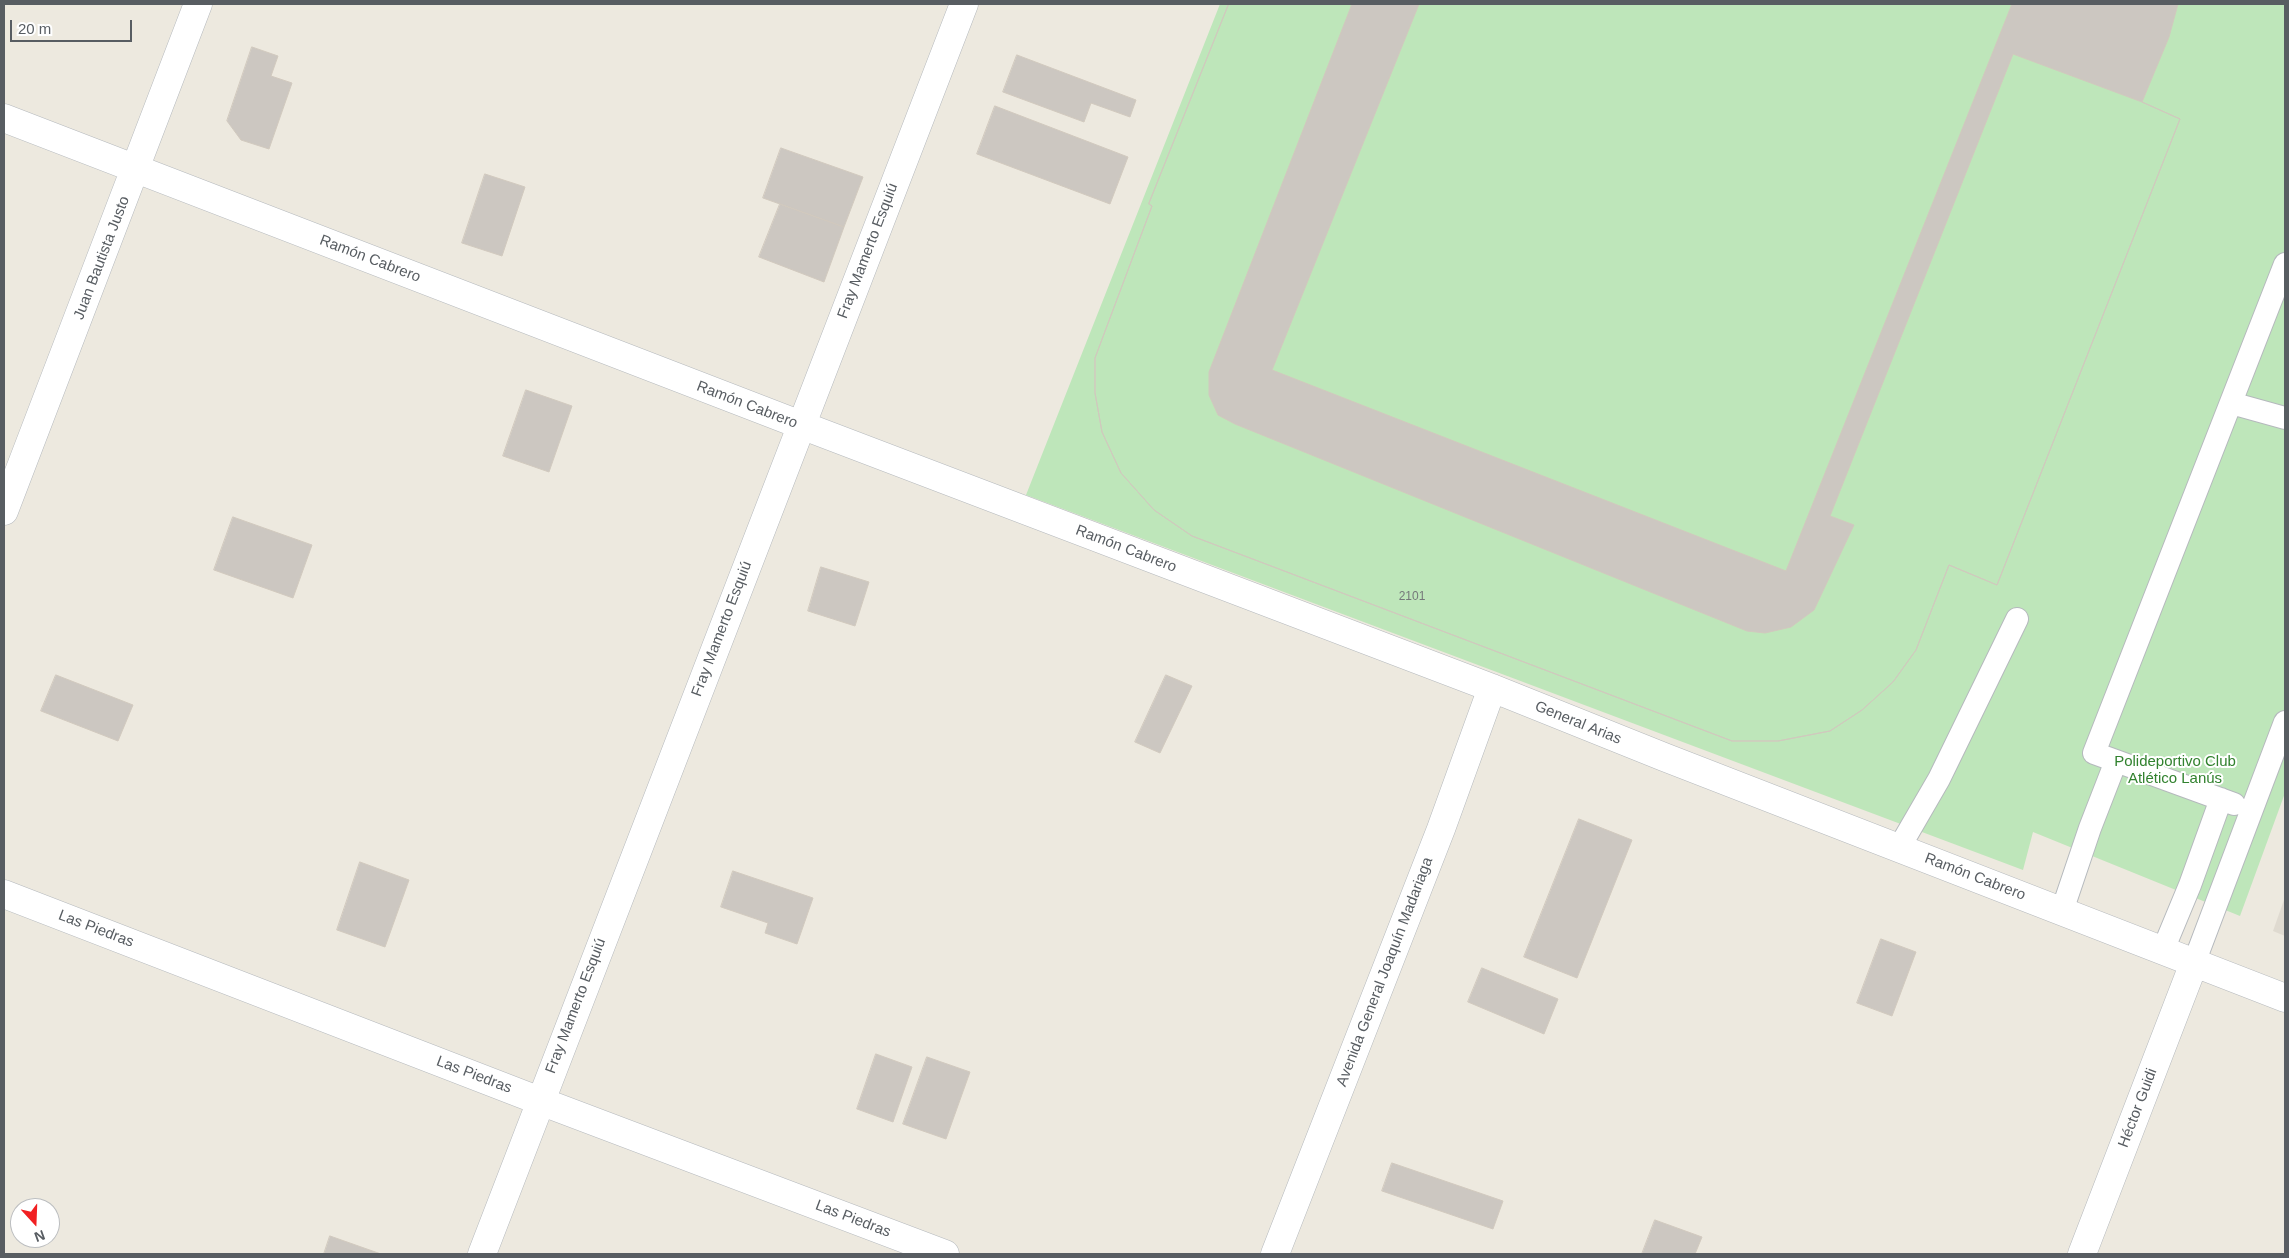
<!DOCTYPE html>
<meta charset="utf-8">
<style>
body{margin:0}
#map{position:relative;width:2289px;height:1258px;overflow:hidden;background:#ede9df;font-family:Helvetica,sans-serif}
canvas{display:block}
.frame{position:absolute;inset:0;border:5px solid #585d62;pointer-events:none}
.north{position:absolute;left:10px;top:1198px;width:50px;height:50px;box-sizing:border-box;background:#fff;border:1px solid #bcbec0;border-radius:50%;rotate:160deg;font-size:14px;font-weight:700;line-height:20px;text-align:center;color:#585d62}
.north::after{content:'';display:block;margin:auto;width:18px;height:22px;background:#f12022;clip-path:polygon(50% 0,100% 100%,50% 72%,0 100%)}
.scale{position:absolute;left:10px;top:20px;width:122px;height:22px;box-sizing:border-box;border:2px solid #585d62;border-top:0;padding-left:6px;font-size:15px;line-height:18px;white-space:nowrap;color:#585d62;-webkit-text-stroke:4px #fff;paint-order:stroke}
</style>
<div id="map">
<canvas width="2289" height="1258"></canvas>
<div class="frame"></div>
<div class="north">N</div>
<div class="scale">20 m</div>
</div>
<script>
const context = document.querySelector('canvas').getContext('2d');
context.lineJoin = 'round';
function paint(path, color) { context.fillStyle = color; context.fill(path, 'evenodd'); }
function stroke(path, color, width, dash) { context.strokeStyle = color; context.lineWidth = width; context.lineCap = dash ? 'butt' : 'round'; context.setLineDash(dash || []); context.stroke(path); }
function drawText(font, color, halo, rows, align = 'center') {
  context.font = font + ' Helvetica,sans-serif'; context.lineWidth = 4; context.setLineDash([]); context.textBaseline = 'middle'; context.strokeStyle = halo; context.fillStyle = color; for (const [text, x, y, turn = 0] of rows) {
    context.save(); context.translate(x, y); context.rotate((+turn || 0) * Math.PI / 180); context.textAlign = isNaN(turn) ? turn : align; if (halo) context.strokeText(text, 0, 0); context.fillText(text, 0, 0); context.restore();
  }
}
paint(new Path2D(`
 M2285 897V936L2273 931Z`), '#dfdad0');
paint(new Path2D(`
 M1220 4H2285V793L2240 916 2033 832 2023 870 1026 495Z`), '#bee6ba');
const building = new Path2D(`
 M1229 4H1419L1272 370 1786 571 2012 4H2178L2169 37 2142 102 2180 119 1997 585 1949 565 1916 650 1893 682 1862 710 1830 731 1778 741H1732L1192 536 1154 510 1121 473 1102 432 1095 393V358L1152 206 1149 204Z
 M1229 4H1352L1209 372V395L1218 415 1235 424 1747 631 1765 633 1791 627 1814 610 1854 525 1830 516 2013 54 2142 102 2180 119 1997 585 1949 565 1916 650 1893 682 1862 710 1830 731 1778 741H1732L1192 536 1154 510 1121 473 1102 432 1095 393V358L1152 206 1149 204Z
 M252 47 278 56 271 76 292 83 269 149 241 140 227 121Z
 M1017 55 1136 100 1130 117 1091 103 1084 122 1003 92Z
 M995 106 1128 157 1110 204 977 154Z
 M781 148 863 177 844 227 763 198Z
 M485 174 525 187 502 256 462 243Z
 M780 204 844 227 824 282 759 257Z
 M526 390 572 406 549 472 503 456Z
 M233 517 312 545 293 598 214 570Z
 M821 567 869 582 855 626 808 611Z
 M56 675 133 705 118 741 41 711Z
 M1166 675 1192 686 1160 753 1135 742Z
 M1579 819 1632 840 1577 978 1524 957Z
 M360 862 409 880 385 947 337 930Z
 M733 871 813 898 797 944 765 933 768 923 721 907Z
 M1881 939 1916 952 1892 1016 1857 1003Z
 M1482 968 1558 999 1544 1034 1468 1002Z
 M876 1054 912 1067 893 1122 857 1109Z
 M927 1057 970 1072 946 1139 903 1124Z
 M1392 1163 1503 1201 1493 1229 1382 1191Z
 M1655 1220 1702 1237 1695 1254H1642Z
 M330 1236 381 1254H324Z`);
paint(building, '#ccc7c1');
stroke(building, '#d1c9be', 1);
const lane = new Path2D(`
 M2231 403 2285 418
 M2116 761 2234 804
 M1899 848 1939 779 2017 619
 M2062 911 2090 828 2116 761 2094 753 2285 264
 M2163 950 2190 885 2221 799
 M2194 963 2285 722`);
const street = new Path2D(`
 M4 118 801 425 1492 688 1664 757 2285 998
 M4 511 198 4
 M4 894 540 1101 945 1254
 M482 1254 964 4
 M1275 1254 1441 829 1492 688
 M2082 1254 2194 963`);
stroke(lane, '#b5b9bd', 24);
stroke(street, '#b5b9bd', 29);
stroke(lane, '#fff', 22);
stroke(street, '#fff', 28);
drawText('12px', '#75787a', null, [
 ["2101",1412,597]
]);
drawText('15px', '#585d62', '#fff', [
 ["Fray Mamerto Esquiú",868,251,-69],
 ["Juan Bautista Justo",102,258,-69],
 ["Ramón Cabrero",370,259,21],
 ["Ramón Cabrero",747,405,21],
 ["Ramón Cabrero",1126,549,21],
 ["Fray Mamerto Esquiú",722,629,-69],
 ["General Arias",1578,723,22],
 ["Ramón Cabrero",1975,877,21],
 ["Las Piedras",96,929,21],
 ["Avenida General Joaquín Madariaga",1385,972,-69],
 ["Fray Mamerto Esquiú",576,1006,-69],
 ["Las Piedras",474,1075,21],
 ["Héctor Guidi",2138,1108,-69],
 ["Las Piedras",853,1219,21]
]);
drawText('15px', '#32822f', '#fff', [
 ["Polideportivo Club",2175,762],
 ["Atlético Lanús",2175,779]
]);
</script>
